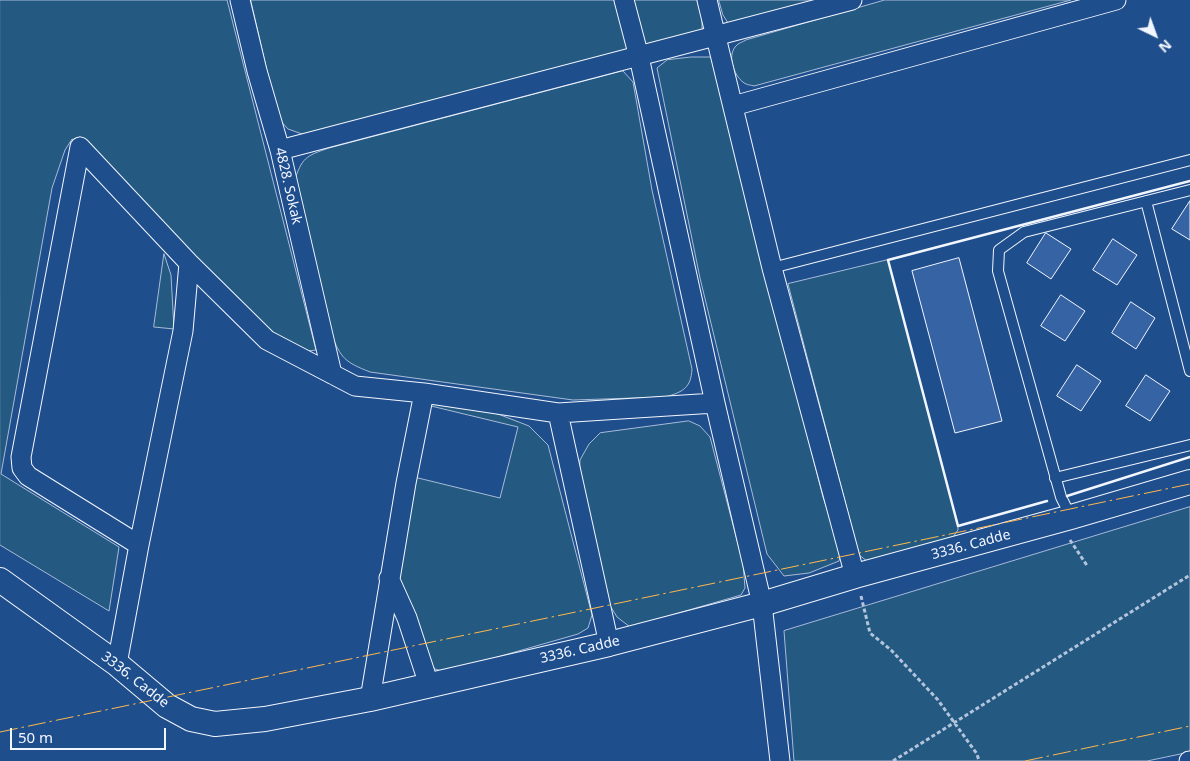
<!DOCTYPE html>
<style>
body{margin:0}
#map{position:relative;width:1190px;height:761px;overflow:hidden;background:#1f4e8c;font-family:"Noto Sans",sans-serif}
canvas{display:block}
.north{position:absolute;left:1130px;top:10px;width:50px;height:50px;-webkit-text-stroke:4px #1f4e8c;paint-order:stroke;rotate:138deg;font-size:14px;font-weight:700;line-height:20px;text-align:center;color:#f2f6ff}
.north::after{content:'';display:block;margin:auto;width:18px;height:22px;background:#f2f6ff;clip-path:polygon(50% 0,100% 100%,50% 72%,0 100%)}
.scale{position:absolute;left:10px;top:728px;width:156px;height:22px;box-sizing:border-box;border:2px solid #f2f6ff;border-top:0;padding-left:6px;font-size:15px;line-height:18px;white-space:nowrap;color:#f2f6ff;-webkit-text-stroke:4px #1f4e8c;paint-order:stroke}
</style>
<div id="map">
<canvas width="1190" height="761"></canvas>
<div class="north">N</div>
<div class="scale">50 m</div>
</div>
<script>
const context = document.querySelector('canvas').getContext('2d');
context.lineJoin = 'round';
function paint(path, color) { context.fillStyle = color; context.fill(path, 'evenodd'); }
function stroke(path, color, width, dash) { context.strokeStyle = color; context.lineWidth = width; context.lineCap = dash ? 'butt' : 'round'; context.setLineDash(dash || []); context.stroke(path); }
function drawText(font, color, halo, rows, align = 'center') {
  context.font = font + ' "Noto Sans",sans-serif'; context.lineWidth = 4; context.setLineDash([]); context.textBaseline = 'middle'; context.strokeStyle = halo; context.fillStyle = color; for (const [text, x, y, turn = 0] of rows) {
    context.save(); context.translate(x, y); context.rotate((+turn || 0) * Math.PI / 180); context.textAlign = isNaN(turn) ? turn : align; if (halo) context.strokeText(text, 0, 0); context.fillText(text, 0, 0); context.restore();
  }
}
const green = new Path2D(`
 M0 0H227L316 350 300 352 270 333 86 145 72 139 65 150 52 188 1 474 119 547 109 611 0 545Z
 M251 0H614L626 38 627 51 305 135 288 129 278 118Z
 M631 0H698L702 13V29L698 34 647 45 640 36Z
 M719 0H819L737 24 728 23 723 15Z
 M885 0H1071L754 86C751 85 748 85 746 84 735 79 726 56 736 46 738 43 743 42 746 40Z
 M691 57H711L823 497 841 551 839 561 809 573 784 576 767 554 700 278 657 68 667 60Z
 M623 71 633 82 652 190 692 369C691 388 683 392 665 397L573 400 370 372C345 362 341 359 331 333L294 182C302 158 305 156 329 148Z
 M164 254 171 275 174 329 154 327Z
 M888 260 958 526V530L953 537 867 561 859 555 788 284Z
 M431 400 498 414 529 426 548 445 592 615 588 628 578 634 445 672 435 669 431 664 406 592 396 579 414 477 500 498 518 427 431 406Z
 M689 421 700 426 710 437 743 563 745 588 741 595 630 627 617 617 606 599 579 479 580 460 589 444 600 433Z
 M1190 507V752L1147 761H794L784 631Z`);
paint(green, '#245a82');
stroke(green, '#a8bbd7', 1);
const building = new Path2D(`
 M1190 201V240L1172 229Z
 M1046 233 1071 249 1051 279 1027 263Z
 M1113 239 1137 255 1117 285 1093 270Z
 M959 258 1002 421 955 433 912 271Z
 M1061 295 1085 311 1065 341 1041 326Z
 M1131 302 1155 318 1136 349 1112 333Z
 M1077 365 1101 381 1081 411 1057 396Z
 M1146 375 1170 391 1150 421 1126 406Z`);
paint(building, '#3563a3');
stroke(building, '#f2f6ff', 1);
const service = new Path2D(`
 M1146 201 1190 371
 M772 268 1190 160
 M1055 478 1190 445
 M1071 517 1061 497 998 271 999 250 1024 232 1190 190`);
const minor = new Path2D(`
 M240 0 257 71 280 150 332 374
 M624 0 639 57 715 403 762 604 780 761
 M707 0 772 268 855 576
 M733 106 1116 0
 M80 147 189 263 267 340 355 386 424 393 558 413 715 403
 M80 147 21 457 22 468 28 476 139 545
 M280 150 852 0
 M558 413 609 644
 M389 578 407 618 429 685
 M117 664 139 545 183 331 189 263
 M370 699 406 483 424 393
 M1189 761H1190`);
const tertiary = new Path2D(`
 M0 580 117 664 167 706 191 719 215 724 265 719 370 699 609 644 762 604 855 576 1071 517 1190 482`);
stroke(service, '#f2f6ff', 12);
stroke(minor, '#f2f6ff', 21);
stroke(tertiary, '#f2f6ff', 26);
stroke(new Path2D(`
 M1070 540 1088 567
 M861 596 870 633 891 650 938 700 977 754 979 761
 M893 761 1190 575`), '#b3c4dc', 3, [4, 2.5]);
stroke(service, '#1f4e8c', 10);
stroke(minor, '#1f4e8c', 19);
stroke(tertiary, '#1f4e8c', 24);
stroke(new Path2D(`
 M1067 496 1190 457
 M1047 501 958 526 888 260 1190 181`), '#f2f6ff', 2.5);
stroke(new Path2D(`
 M0 732 1190 484
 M1025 761 1190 726`), '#ffb74d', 1, [18, 4, 2.5, 4]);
drawText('14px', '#f2f6ff', '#1f4e8c', [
 ["4828. Sokak",288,186,77],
 ["3336. Cadde",971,545,-15],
 ["3336. Cadde",580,650,-13],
 ["3336. Cadde",135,680,38]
]);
</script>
